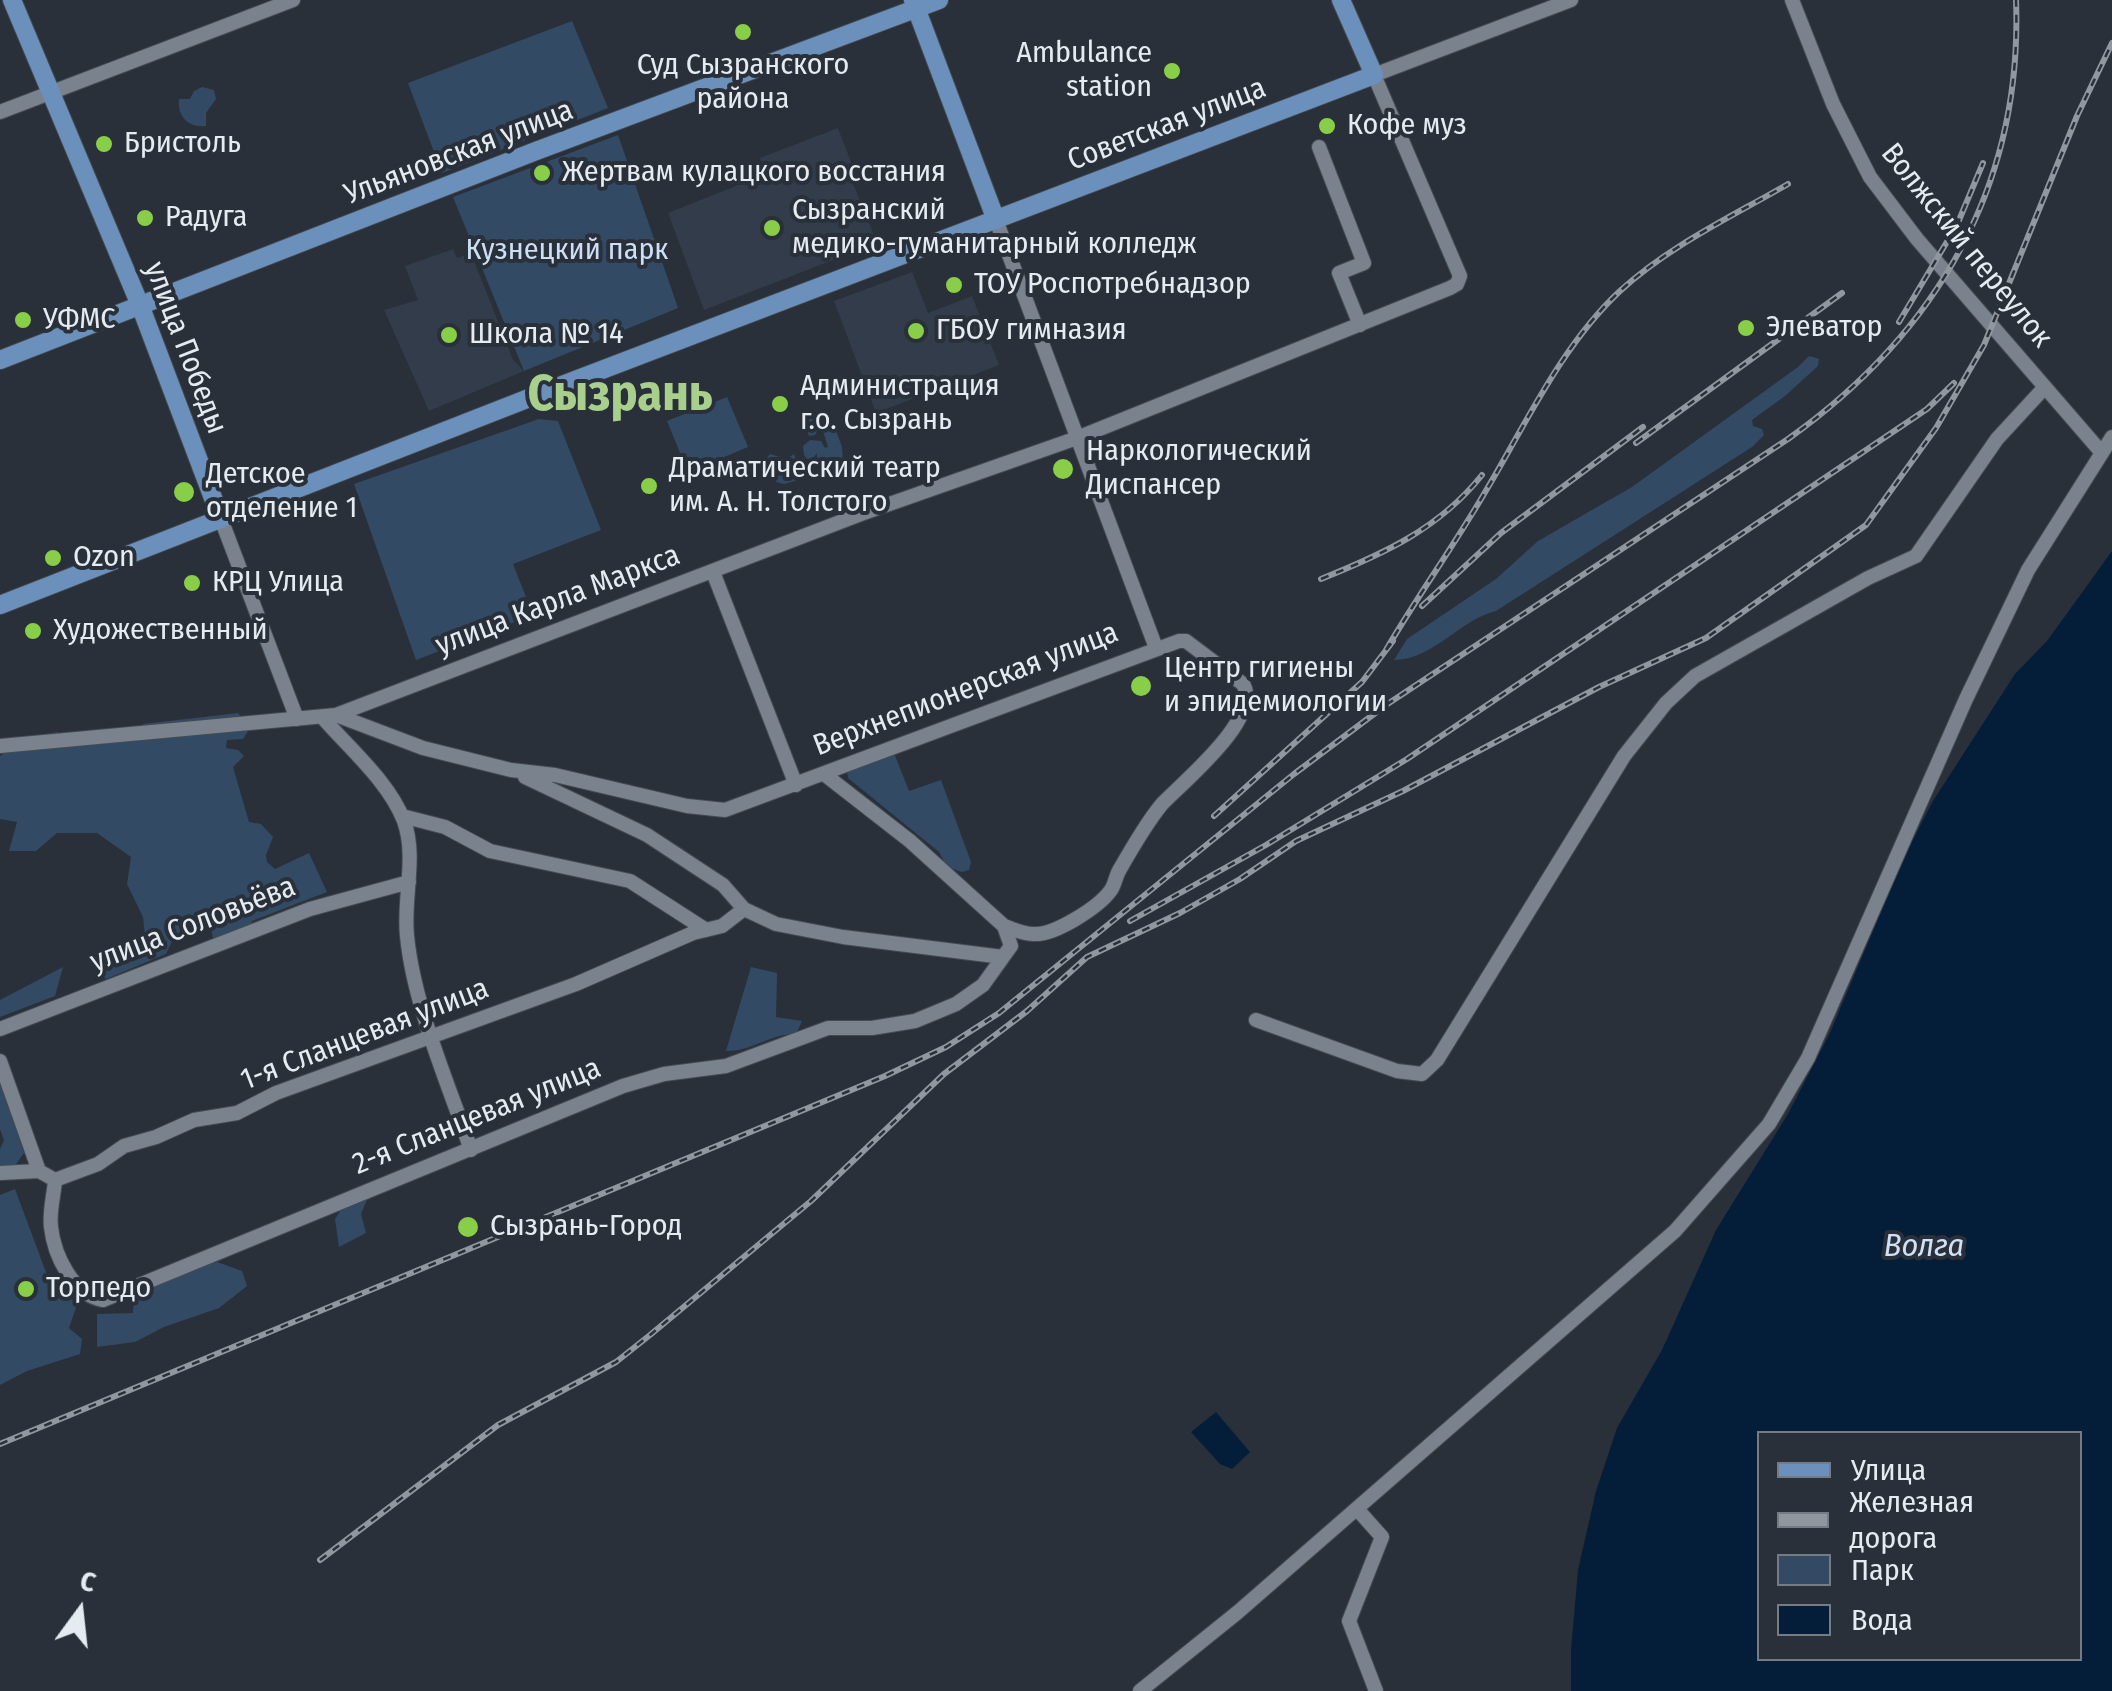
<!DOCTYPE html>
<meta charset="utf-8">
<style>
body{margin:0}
#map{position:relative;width:2112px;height:1691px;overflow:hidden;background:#293039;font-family:"Fira Sans Condensed",sans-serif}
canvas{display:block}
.legend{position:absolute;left:1757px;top:1431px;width:325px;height:230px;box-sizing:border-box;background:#293039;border:2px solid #757b83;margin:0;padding:12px 18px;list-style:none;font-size:30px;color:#e6ebf1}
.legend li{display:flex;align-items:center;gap:20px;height:50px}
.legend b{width:50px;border:2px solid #757b83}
.north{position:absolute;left:30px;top:1561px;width:100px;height:100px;-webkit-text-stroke:8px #293039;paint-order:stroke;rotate:15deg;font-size:28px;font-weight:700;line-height:40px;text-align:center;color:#e6ebf1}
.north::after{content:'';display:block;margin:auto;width:35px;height:45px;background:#e6ebf1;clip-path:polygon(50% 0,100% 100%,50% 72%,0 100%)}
</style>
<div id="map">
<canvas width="2112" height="1691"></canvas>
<ul class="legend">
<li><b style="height:12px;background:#6b90bb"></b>Улица</li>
<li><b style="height:12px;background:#91979f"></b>Железная дорога</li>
<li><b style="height:28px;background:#334a65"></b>Парк</li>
<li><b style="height:28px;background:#041d39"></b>Вода</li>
</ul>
<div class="north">С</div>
</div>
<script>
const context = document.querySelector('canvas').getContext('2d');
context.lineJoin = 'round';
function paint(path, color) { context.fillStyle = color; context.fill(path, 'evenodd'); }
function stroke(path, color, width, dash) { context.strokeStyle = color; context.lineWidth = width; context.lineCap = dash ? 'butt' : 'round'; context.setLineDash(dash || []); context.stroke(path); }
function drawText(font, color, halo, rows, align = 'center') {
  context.font = font + ' "Fira Sans Condensed",sans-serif'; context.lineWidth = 8; context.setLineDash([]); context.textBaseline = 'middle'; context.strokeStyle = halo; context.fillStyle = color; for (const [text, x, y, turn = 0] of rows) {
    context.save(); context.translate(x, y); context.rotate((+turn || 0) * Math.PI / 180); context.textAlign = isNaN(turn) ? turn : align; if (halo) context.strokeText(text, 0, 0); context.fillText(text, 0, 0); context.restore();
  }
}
paint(new Path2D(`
 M838 128 854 170 849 173 877 243 704 310 668 213 766 174 760 158Z
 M453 249 457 258 471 253 513 360 524 371 429 411 384 310 418 300 405 266Z
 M912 272 928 313 972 296 999 365 876 413 834 301Z`), '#323c4a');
paint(new Path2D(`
 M572 21 608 108 442 173 408 83Z
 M202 87 214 90 216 99 206 113V126C188 128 177 116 179 99H190L194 91Z
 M618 135 678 308 524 371 453 197Z
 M1809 356 1819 359 1818 366 1785 396 1752 420 1753 426 1762 429 1764 435 1752 447 1496 611C1459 620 1433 660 1394 660L1407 639 1496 579 1538 541 1632 487 1798 367Z
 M727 397 748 447 717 460 719 465 690 477 667 421Z
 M810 414 831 417 842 447 843 463 831 462 822 471 817 464V453L810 462 804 455 803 446 810 440 821 441 825 448 828 447 823 431 818 430 815 435 809 436 804 421Z
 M539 419 558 421 601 530 513 564 533 615 416 660 354 484Z
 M770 454 786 459 794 454 802 479 784 484 776 482 765 460Z
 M238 713 250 728 243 739 227 740 226 748 238 750 244 756 233 767 249 822 261 824 273 837 266 855 267 862 275 869 309 853 327 892 252 921 249 932 214 942 209 920 175 935 166 954 106 979 91 965 98 950 145 935 143 917 127 884 131 857 97 833H57L36 851H9L17 822 0 819V756L3 754 5 741 57 732 68 740 140 729 143 724Z
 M894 753 909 791 941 780 971 862 969 870 962 872 947 867 939 852 848 778 847 771Z
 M63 967 55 996 0 1017V1000Z
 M751 967 777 973 776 1017 802 1021 796 1034C767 1034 755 1051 726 1051Z
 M0 1081 24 1153 14 1167H0V1149L4 1140 0 1129Z
 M373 1185 361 1214 366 1233 339 1247 335 1219 355 1189Z
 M15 1189 50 1283H60L79 1299 69 1328 82 1339 80 1354 27 1371 0 1385V1195Z
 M217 1262 242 1271 247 1286 219 1308 164 1327 135 1342 97 1347V1314L133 1313 134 1292 177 1273Z`), '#334a65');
paint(new Path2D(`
 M2112 551V1691H1571V1650L1578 1570 1596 1491 1617 1428 1662 1350 1716 1230 1788 1114 1830 1033 1904 857 1933 801 2015 674 2047 641ZM1760 1434H2080V1658H1760Z
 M1216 1412 1250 1452 1232 1469 1220 1464 1191 1432Z`), '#041d39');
const minor = new Path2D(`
 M1792 0 1833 104 1870 177 1917 239 2102 453
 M0 112 293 0
 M1319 147 1364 263 1339 273 1360 325
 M996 220 1156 648
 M221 519 297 719
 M713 572 796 785
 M336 715 423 748 511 770 555 775 687 806 725 810 1179 641H1186L1243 684C1263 717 1183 782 1162 804 1147 822 1132 848 1120 869 1116 875 1115 884 1111 890 1099 907 1054 936 1033 934 1023 934 1013 929 1004 926
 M323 718C350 749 389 782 404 821 417 857 403 898 407 936 414 1006 448 1083 471 1150
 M0 746 336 715 861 514 1077 438 1450 288 1457 284 1460 276 1374 75 1571 0
 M525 777 647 835 723 885 744 909 776 924 843 937 1003 957 1011 946 1004 926 910 841 824 774
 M402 816 445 827 490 851 630 881 706 930
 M1256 1020 1397 1071 1422 1074 1437 1060 1624 756 1666 703 1695 676 1868 578 1916 556 1997 439 2045 387
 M0 1029 310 909 409 882
 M0 1061 39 1171
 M0 1173 39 1171 55 1180 98 1164 124 1146 156 1137 194 1120 237 1113 276 1093 576 984 693 933 722 926 744 909
 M55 1180C54 1195 49 1212 51 1227 54 1255 73 1295 103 1300L623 1086 664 1074 726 1066 828 1028H872L915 1021 956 1004 983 985 1003 957
 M1357 1509 1382 1537 1349 1621 1376 1691
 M1140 1691 1238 1612 1675 1231 1769 1124 1808 1058 1966 699 2028 570 2112 437`);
const major = new Path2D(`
 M12 0 140 305 221 519
 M913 0 996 220
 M0 360 536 151 939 0
 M0 605 565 384 1374 75 1341 0`);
stroke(minor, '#444b52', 16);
stroke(major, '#444b52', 20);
stroke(minor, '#7a838d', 14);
stroke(major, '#6b90bb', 18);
const rail = new Path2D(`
 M1899 322 1957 225 1983 163
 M1636 443 1842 293
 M1321 579C1383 554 1439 529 1482 475
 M1422 606 1501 533 1643 427
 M1386 650C1417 597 1453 547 1484 494 1525 426 1561 346 1620 291 1669 246 1731 217 1788 184
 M1214 816 1362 682 1393 641
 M1130 921 1266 845 1407 759 1927 409 1954 383
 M0 1444 885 1076 946 1047 999 1013 1294 774 1386 705 1788 439C1937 333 2023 185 2016 0
 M320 1560 498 1425 616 1362 650 1335 811 1201 944 1074 1027 1011 1087 957 1180 913 1240 879 1296 841 1403 791 1599 687 1706 638 1866 525 1936 428 1984 345 2077 116 2112 43`);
stroke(rail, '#91979f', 6);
stroke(rail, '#293039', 2.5, [8]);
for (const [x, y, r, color] of [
 [743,32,10,"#89ce48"],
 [1172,71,10,"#89ce48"],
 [1327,126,10,"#89ce48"],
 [104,144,10,"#89ce48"],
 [542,173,10,"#89ce48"],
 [145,218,10,"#89ce48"],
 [772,228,10,"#89ce48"],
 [954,285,10,"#89ce48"],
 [23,320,10,"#89ce48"],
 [1746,328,10,"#89ce48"],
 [916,331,10,"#89ce48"],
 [449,335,10,"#89ce48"],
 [780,404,10,"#89ce48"],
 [1063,469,12,"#89ce48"],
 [649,486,10,"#89ce48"],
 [184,492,12,"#89ce48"],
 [53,558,10,"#89ce48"],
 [192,583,10,"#89ce48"],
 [33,631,10,"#89ce48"],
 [1141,686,12,"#89ce48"],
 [468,1227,12,"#89ce48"],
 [26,1289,10,"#89ce48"]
]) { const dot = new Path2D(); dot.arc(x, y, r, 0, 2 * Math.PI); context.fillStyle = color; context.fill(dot); stroke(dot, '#293039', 4); }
drawText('30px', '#e6ebf1', '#293039', [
 ["Ambulance",1152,54,"right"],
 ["station",1152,88,"right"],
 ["Суд Сызранского",743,66,"center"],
 ["района",743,100,"center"],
 ["Кофе муз",1347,126],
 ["Бристоль",124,144],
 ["Жертвам кулацкого восстания",562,173],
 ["Сызранский",792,211],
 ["медико-гуманитарный колледж",792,245],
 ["Радуга",165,218],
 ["ТОУ Роспотребнадзор",974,285],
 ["УФМС",43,320],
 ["Элеватор",1766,328],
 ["ГБОУ гимназия",936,331],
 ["Школа № 14",469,335],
 ["Администрация",800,387],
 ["г.о. Сызрань",800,421],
 ["Наркологический",1086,452],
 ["Диспансер",1086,486],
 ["Драматический театр",669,469],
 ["им. А. Н. Толстого",669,503],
 ["Детское",206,475],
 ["отделение 1",206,509],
 ["Ozon",73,558],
 ["КРЦ Улица",212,583],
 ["Художественный",53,631],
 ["Центр гигиены",1164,669],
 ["и эпидемиологии",1164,703],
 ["Сызрань-Город",490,1227],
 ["Торпедо",46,1289]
], 'left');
drawText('30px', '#e6ebf1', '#293039', [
 ["Советская улица",1167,125,-21],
 ["Ульяновская улица",459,153,-21],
 ["Волжский переулок",1966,246,51],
 ["улица Победы",185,348,69],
 ["улица Карла Маркса",558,601,-21],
 ["Верхнепионерская улица",966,690,-21],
 ["улица Соловьёва",193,925,-21],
 ["1-я Сланцевая улица",365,1035,-21],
 ["2-я Сланцевая улица",477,1117,-22]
]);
drawText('30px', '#cddff6', '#293039', [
 ["Кузнецкий парк",567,251]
]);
drawText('italic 32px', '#cfe2f8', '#293039', [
 ["Волга",1924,1247]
]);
drawText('bold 50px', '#a9cf8c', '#293039', [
 ["Сызрань",620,396]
]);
</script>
